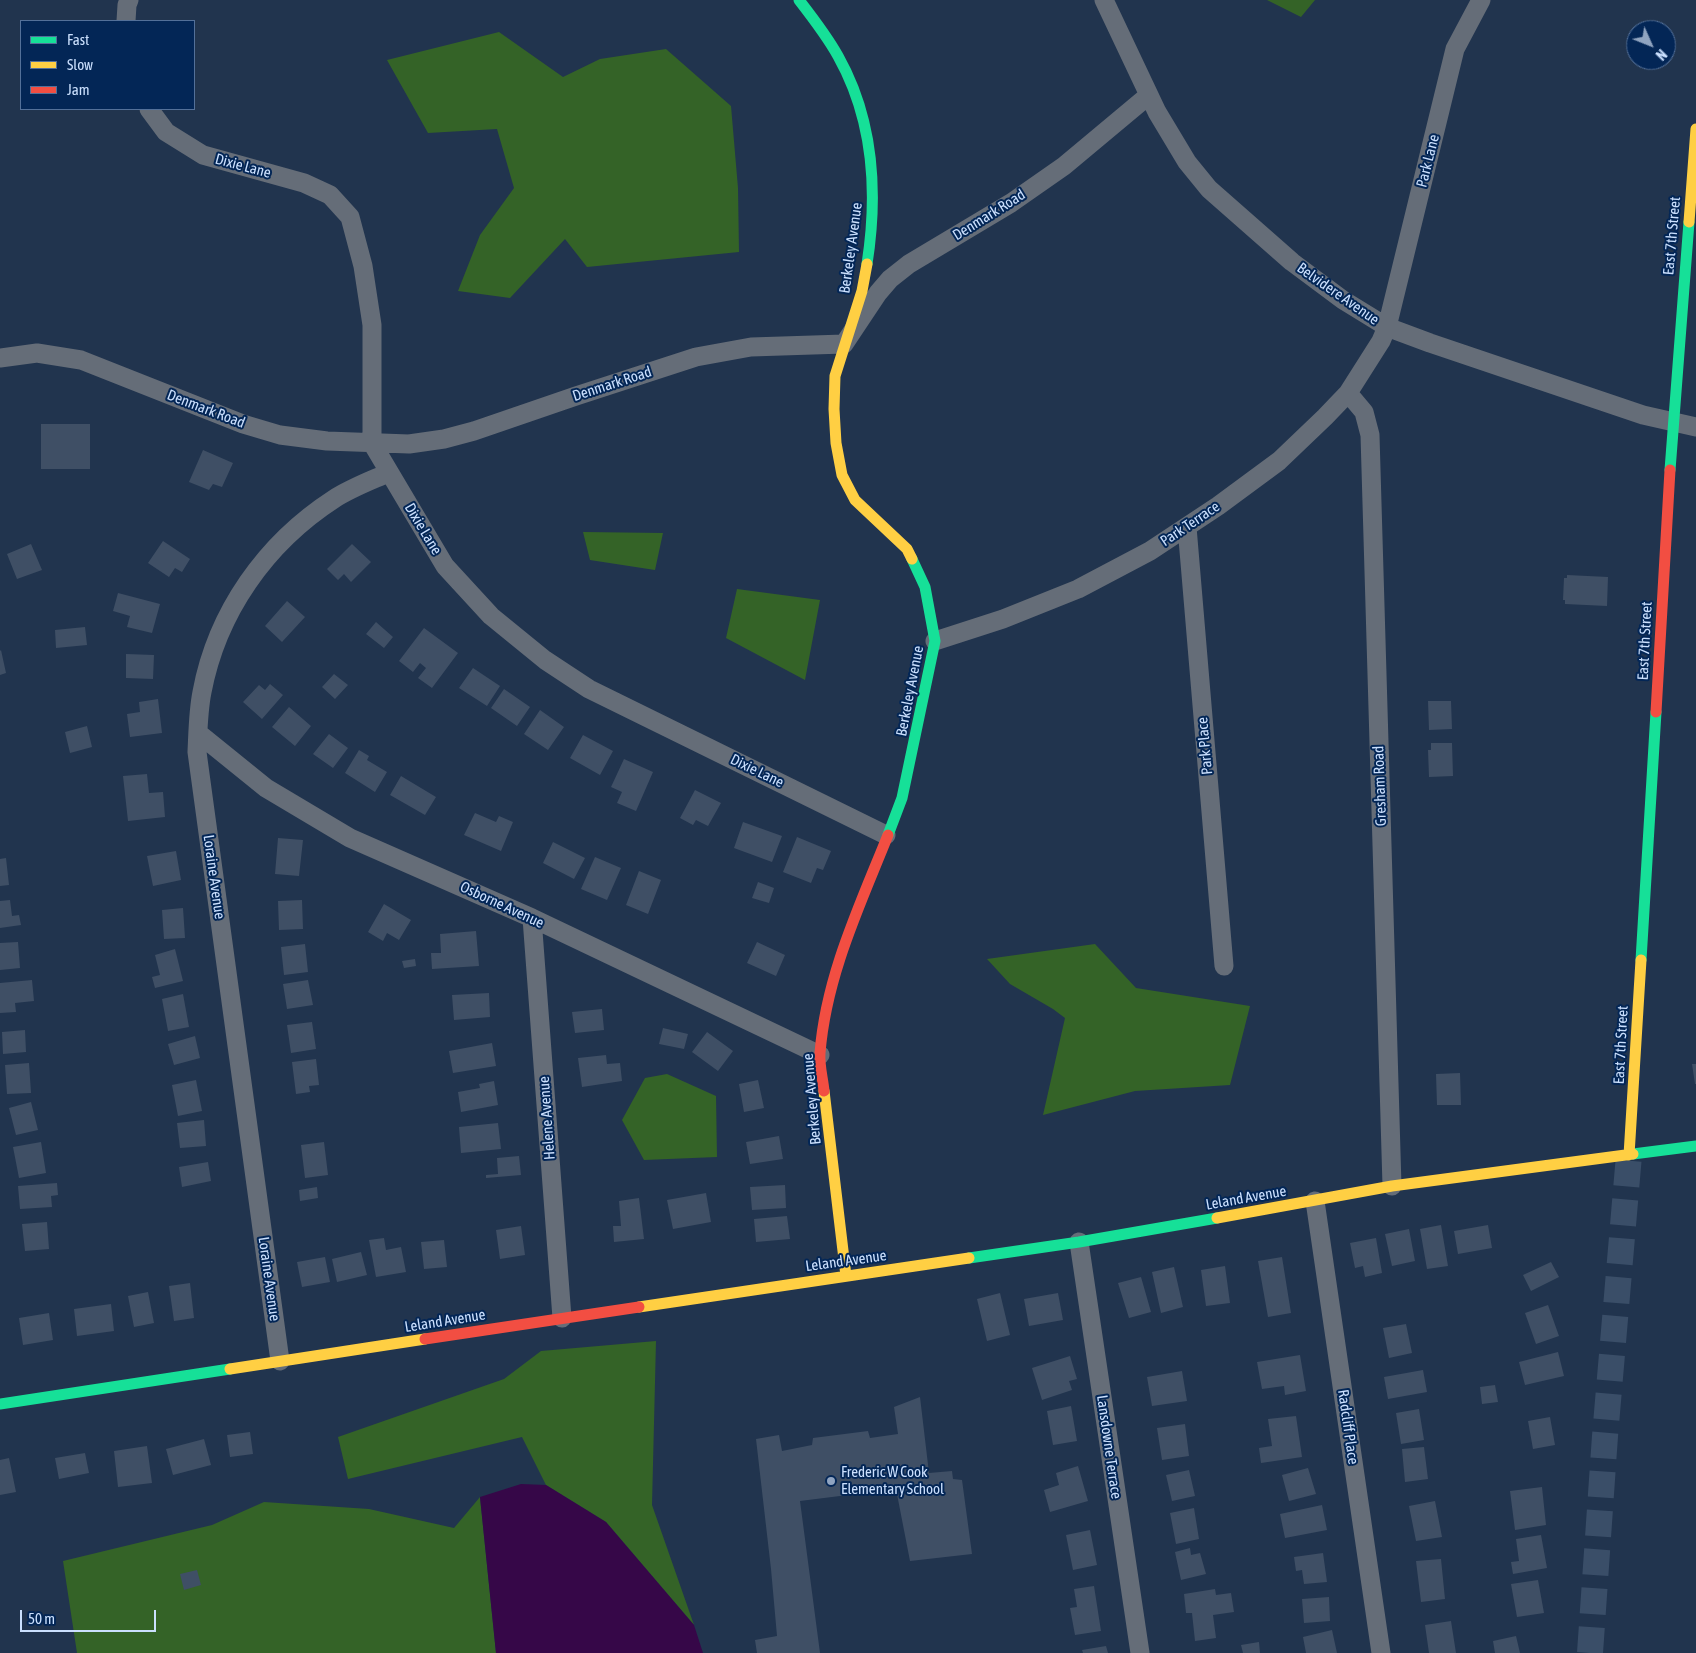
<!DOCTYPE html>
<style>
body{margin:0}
#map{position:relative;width:1696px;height:1653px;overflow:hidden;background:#21344e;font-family:"Asap Condensed",sans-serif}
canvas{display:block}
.legend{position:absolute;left:20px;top:20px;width:175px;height:90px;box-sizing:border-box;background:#032656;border:1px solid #537099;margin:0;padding:6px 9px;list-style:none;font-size:15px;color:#cbe0fe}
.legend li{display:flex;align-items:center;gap:10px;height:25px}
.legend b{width:25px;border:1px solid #537099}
.north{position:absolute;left:1626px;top:20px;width:50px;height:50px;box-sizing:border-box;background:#032656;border:1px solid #537099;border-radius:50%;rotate:134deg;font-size:14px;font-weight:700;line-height:20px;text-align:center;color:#cbe0fe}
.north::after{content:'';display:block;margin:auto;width:18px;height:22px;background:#90a4c0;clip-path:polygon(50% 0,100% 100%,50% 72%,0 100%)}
.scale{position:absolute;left:20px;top:1610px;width:136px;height:22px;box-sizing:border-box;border:2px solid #cbe0fe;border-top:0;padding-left:6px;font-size:15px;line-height:18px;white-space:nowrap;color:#cbe0fe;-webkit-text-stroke:4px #032656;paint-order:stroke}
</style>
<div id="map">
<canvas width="1696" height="1653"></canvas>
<ul class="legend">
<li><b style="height:6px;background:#16e098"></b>Fast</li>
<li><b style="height:6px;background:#ffcf43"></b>Slow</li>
<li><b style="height:6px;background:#f24e42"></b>Jam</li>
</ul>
<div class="north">N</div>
<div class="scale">50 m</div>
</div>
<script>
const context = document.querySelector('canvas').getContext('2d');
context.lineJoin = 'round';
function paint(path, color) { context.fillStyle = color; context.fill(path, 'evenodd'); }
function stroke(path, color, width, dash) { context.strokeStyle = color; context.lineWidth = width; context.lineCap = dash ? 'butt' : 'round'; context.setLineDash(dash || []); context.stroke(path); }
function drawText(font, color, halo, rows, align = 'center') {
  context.font = font + ' "Asap Condensed",sans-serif'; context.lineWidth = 4; context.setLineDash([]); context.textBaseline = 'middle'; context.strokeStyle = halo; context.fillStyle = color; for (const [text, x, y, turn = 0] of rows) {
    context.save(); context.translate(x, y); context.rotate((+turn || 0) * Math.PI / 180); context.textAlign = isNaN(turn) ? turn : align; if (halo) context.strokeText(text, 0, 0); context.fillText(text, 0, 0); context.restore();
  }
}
paint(new Path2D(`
 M1267 0H1315L1301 17Z
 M499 32 563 77 600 59 666 49 731 106 738 188 739 252 587 267 565 239 510 298 458 291 480 235 514 188 497 129 428 133 387 60Z
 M583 532 663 533 655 570 590 560Z
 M737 589 820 600 805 680 726 638Z
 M1095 944 1136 988 1250 1006 1230 1085 1135 1091 1043 1115 1065 1018 1053 1009 1010 984 987 959Z
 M667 1074 716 1096 717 1157 644 1160 622 1120 645 1078Z
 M656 1341 652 1505 694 1625 606 1522 546 1485 522 1437 348 1479 338 1437 504 1379 541 1351Z
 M480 1497 496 1653H77L63 1561 212 1525 264 1502 369 1509 454 1528Z`), '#346327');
paint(new Path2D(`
 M521 1484 546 1485 606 1522 694 1625 703 1653H496L480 1497Z`), '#360748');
paint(new Path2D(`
 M41 424H90V469H41Z
 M203 450 233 463 222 487 213 484 209 490 189 482Z
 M163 541 190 559 182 572 175 568 169 577 148 563Z
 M31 544 42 570 17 579 7 554Z
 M352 544 371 562 351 582 344 574 338 580 327 569Z
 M1567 575 1608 577 1607 606 1565 604V600H1563L1564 578H1567Z
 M118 593 160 604 152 633 127 627 130 616 113 611Z
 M287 601 305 617 282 642 265 626Z
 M376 622 393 637 384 648 366 634Z
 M85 627 87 645 56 648 55 630Z
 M424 628 458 653 432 688 418 678 426 668 420 663 413 672 399 661Z
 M1 650 6 673 0 675V651Z
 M126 654 154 655 153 679 126 678Z
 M473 668 500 686 487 706 459 688Z
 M334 674 348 685 335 699 322 687Z
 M270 684 283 695 262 719 243 702 259 685 265 690Z
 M504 689 530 707 517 726 491 708Z
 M158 699 162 733 130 737 127 714 140 712 139 702Z
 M1428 701H1451L1452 729 1429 730Z
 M289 707 311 726 295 746 272 727Z
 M540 710 564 727 548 750 524 734Z
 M87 726 92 747 70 753 65 732Z
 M329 734 348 748 333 768 313 754Z
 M583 735 613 751 600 775 570 758Z
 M1431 743H1452L1453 776 1429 777 1428 750H1431Z
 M359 750 369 756 367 760 387 772 375 792 345 773Z
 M624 759 653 772 636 811 617 803 622 792 611 787Z
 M147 774 149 793 163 792 165 817 128 821 123 776Z
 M401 776 436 797 425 815 390 795Z
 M695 790 721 803 708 826 696 820 693 825 680 818Z
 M475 813 496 822 499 816 513 822 501 851 464 835Z
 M743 822 782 836 772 862 734 848Z
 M797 837 831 851 823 870 817 868 811 883 783 872Z
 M278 838 303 840 299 876 275 874Z
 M553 842 585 858 574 879 543 863Z
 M176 851 181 880 153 886 147 856Z
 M595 857 621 868 607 900 581 889Z
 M6 858 9 885 0 886V859Z
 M639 871 661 880 648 914 626 905Z
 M758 882 774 888 769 903 752 898Z
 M10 900 12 916 19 915 21 925 0 928V901Z
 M302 900 303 929 279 930 278 901Z
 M384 904 411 920 399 940 387 933 383 941 368 932Z
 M183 908 185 938 164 939 162 910Z
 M476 931 479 966 432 969 431 953H441L440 934Z
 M18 942 20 968 0 970V943Z
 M757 942 785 955 776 976 747 963Z
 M305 944 308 972 284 975 281 947Z
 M175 949 183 981 155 988 152 977 160 975 155 955Z
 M415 959 416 966 404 968 402 961Z
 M32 980 34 1001 15 1003 16 1012 0 1013V983Z
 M308 980 313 1005 287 1009 283 984Z
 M489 993 490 1017 454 1020 452 995Z
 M183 994 189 1027 168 1031 162 999Z
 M602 1009 604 1030 575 1033 572 1012Z
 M312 1022 316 1049 291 1053 287 1025Z
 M663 1028 688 1034 684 1049 659 1044Z
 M25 1030 26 1052 3 1054 2 1032Z
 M707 1032 733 1051 718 1071 692 1052Z
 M195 1036 200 1058 174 1065 168 1044Z
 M492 1043 496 1066 453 1073 449 1051Z
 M606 1055 607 1064 620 1063 622 1081 582 1087 578 1058Z
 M316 1059 319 1085 309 1086 310 1092 296 1094 292 1062Z
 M29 1063 31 1093 7 1094 5 1065Z
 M1692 1064H1696V1084H1695Z
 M1460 1073 1461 1105H1437L1436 1074Z
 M196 1080 202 1111 178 1116 172 1085Z
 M758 1080 764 1108 744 1112 739 1084Z
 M494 1081 498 1105 461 1112 458 1092 480 1088 479 1084Z
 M31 1102 38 1130 16 1135 9 1108Z
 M204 1120 206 1146 180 1148 177 1123Z
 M498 1123 501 1149 461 1153 459 1127Z
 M779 1136 783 1159 750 1164 746 1142Z
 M41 1142 46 1173 19 1178 13 1147Z
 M324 1142 328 1175 305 1178 301 1145Z
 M519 1156 521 1175 486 1178V1175L498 1174 497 1158Z
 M208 1162 211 1181 182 1187 179 1167Z
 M57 1183 58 1195 51 1196 52 1207 20 1209 18 1186Z
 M785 1185 786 1208 752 1210 750 1187Z
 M317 1187 318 1198 300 1201 299 1190Z
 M706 1193 711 1222 673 1229 667 1200Z
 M639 1198 644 1239 614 1242 613 1226H621L619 1201Z
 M787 1216 790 1239 756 1242 754 1219Z
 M47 1222 49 1249 25 1251 22 1224Z
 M1441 1225 1448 1266 1427 1269 1420 1229Z
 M1488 1225 1492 1248 1458 1254 1454 1231Z
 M521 1226 525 1255 500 1259 496 1230Z
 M1409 1229 1415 1261 1392 1266 1385 1234Z
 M384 1238 386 1250 401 1247 406 1272 376 1277 369 1240Z
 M1376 1238 1382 1273 1365 1277 1363 1266 1355 1268 1350 1243Z
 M444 1240 447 1267 424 1269 421 1242Z
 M361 1252 367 1275 337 1282 332 1259Z
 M325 1257 330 1282 302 1287 297 1262Z
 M1282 1257 1291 1313 1268 1317 1258 1261Z
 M1551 1262 1559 1277 1531 1291 1523 1275Z
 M1225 1266 1230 1303 1206 1306 1201 1270Z
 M1174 1267 1183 1307 1161 1313 1152 1272Z
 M1141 1277 1151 1312 1129 1318 1118 1283Z
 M190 1283 194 1318 174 1321 169 1286Z
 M148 1292 154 1323 134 1327 128 1296Z
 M1000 1293 1010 1335 987 1341 977 1299Z
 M1058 1293 1063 1320 1029 1326 1024 1299Z
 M111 1304 114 1331 77 1336 74 1309Z
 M1548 1305 1559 1336 1536 1344 1525 1313Z
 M49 1313 53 1340 23 1345 19 1318Z
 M1406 1324 1412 1353 1389 1358 1383 1328Z
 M1558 1352 1564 1376 1525 1385 1519 1362Z
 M1300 1355 1306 1391 1285 1395 1284 1386 1262 1389 1257 1362Z
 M1070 1356 1077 1379 1069 1381 1072 1390 1042 1400 1032 1368Z
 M1423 1370 1427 1392 1388 1399 1384 1377Z
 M1182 1371 1187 1401 1152 1406 1147 1377Z
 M1495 1385 1498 1402 1482 1404 1480 1387Z
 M920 1397 929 1473 952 1471 953 1479 962 1480 972 1554 910 1561 896 1489 800 1501 820 1653H757L755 1640 777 1636 771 1569 756 1439 779 1435 782 1451 812 1445 813 1438 868 1431 870 1438 898 1434 894 1407Z
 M1071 1406 1077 1441 1053 1445 1047 1411Z
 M1419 1409 1424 1440 1401 1444 1396 1413Z
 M1296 1416 1302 1457 1261 1463 1259 1448 1272 1446 1268 1419Z
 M1550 1417 1555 1445 1533 1449 1528 1421Z
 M1185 1424 1189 1456 1162 1460 1157 1428Z
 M250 1432 253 1454 230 1457 227 1435Z
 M204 1439 211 1465 173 1475 166 1449Z
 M147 1446 152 1483 118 1487 114 1451Z
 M1424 1447 1428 1479 1405 1482 1402 1449Z
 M85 1453 89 1473 59 1479 55 1458Z
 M9 1458 16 1492 0 1495V1460Z
 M1078 1466 1088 1501 1050 1512 1044 1490 1059 1485 1056 1473Z
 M1308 1468 1316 1494 1289 1501 1282 1475Z
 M1189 1470 1195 1496 1172 1501 1166 1475Z
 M1542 1487 1546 1525 1515 1530 1510 1491Z
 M1435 1501 1442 1537 1416 1541 1409 1506Z
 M1322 1505 1327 1530 1285 1538 1280 1514Z
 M1194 1508 1199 1539 1176 1544 1170 1513Z
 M1090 1530 1097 1565 1073 1570 1066 1535Z
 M1541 1535 1547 1568 1513 1574 1511 1562 1519 1561 1516 1539Z
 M1190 1548 1191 1555 1200 1553 1206 1574 1181 1580 1175 1552Z
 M1323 1553 1327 1582 1304 1584 1302 1570 1296 1571 1294 1557Z
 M1441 1559 1445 1599 1421 1602 1416 1561Z
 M197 1570 201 1585 184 1590 180 1574Z
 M1538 1580 1544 1613 1517 1617 1511 1584Z
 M1094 1586 1101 1631 1075 1635 1070 1608 1077 1607 1074 1589Z
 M1215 1589 1216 1595 1231 1593 1234 1612 1213 1615 1216 1638 1195 1641 1192 1613H1186L1184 1594Z
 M1329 1597 1330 1621 1304 1623 1302 1599Z
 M1451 1621 1456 1653H1429L1425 1625Z
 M1332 1630 1337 1653H1306L1303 1637Z
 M1516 1636 1520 1653H1495L1493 1641Z
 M1259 1642 1260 1653H1243L1241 1645Z
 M1106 1646 1108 1653H1083L1082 1650Z`), '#3f4f65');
stroke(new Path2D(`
 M1590 1653 1605 1436 1629 1155`), '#3a4e68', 26, [26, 13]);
stroke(new Path2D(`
 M1104 0 1157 112 1187 162 1209 189 1292 262 1343 300 1387 327 1430 343 1643 415 1696 427
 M126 21 127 5 129 0
 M149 109 166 132 203 155 304 183 330 195 350 217 363 266 372 325V443L445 566 491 616 545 660 589 689 886 835
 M0 358 37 353 81 360 243 424 280 435 327 441 409 444 444 439 474 431 576 396 696 357 751 347 844 344 878 293 890 279 909 264 1011 203 1064 166 1149 95
 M1348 393 1364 412 1370 435 1392 1186
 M1187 527 1224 966
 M935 641 1003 619 1078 589 1150 551 1218 506 1279 461 1325 417 1348 393 1381 341 1387 327 1455 49 1481 0
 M198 733 266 788 350 838 532 918 820 1055
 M532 918 562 1318
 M1315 1201 1381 1653
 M1079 1242 1140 1653
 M280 1361 197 752C198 732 198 712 202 692 217 612 266 543 334 499 351 488 370 481 388 473`), '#656d78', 19);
stroke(new Path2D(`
 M799 0C813 18 827 36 838 56 874 120 878 193 867 264
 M1670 470 1689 222
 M888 835 902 798 935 641 925 587 912 559
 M1641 960 1656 712
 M1633 1154 1696 1146
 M969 1258 1079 1242 1217 1218
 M0 1404 230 1369`), '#16e098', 11);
stroke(new Path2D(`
 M1689 222 1696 129
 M867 264 862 291 835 376 834 409 836 443 842 475 855 500 907 549 912 559
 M824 1091 846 1276
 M1629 1155 1641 960
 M1217 1218 1392 1186 1633 1154
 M639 1307 969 1258
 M230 1369 425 1339`), '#ffcf43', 11);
stroke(new Path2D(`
 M1656 712 1670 470
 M824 1091C823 1079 819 1066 820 1053 826 976 860 905 888 835
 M425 1339 639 1307`), '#f24e42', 11);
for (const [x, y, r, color] of [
 [831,1481,5,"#90a4c0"]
]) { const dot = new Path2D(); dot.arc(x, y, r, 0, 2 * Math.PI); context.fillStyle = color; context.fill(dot); stroke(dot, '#032656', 2); }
drawText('15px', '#cbe0fe', '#032656', [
 ["Park Lane",1428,161,-76],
 ["Dixie Lane",243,166,15],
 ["Denmark Road",989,215,-32],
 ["East 7th Street",1672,236,-85],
 ["Berkeley Avenue",851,248,-82],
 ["Belvidere Avenue",1338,294,35],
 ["Denmark Road",612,384,-18],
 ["Denmark Road",206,409,21],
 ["Park Terrace",1190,524,-34],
 ["Dixie Lane",423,529,59],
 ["East 7th Street",1645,641,-87],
 ["Berkeley Avenue",910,691,-79],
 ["Park Place",1205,746,-95],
 ["Dixie Lane",757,771,26],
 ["Gresham Road",1380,786,-92],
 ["Loraine Avenue",214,877,82],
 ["Osborne Avenue",502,905,25],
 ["East 7th Street",1621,1045,-87],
 ["Berkeley Avenue",812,1099,-95],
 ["Helene Avenue",547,1118,-94],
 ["Leland Avenue",1246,1198,-10],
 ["Leland Avenue",846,1261,-8],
 ["Loraine Avenue",269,1279,82],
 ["Leland Avenue",445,1321,-9],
 ["Radcliff Place",1348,1427,82],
 ["Lansdowne Terrace",1109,1447,82]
]);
drawText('15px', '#cbe0fe', '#032656', [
 ["Frederic W Cook",841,1472],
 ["Elementary School",841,1489]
], 'left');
</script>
